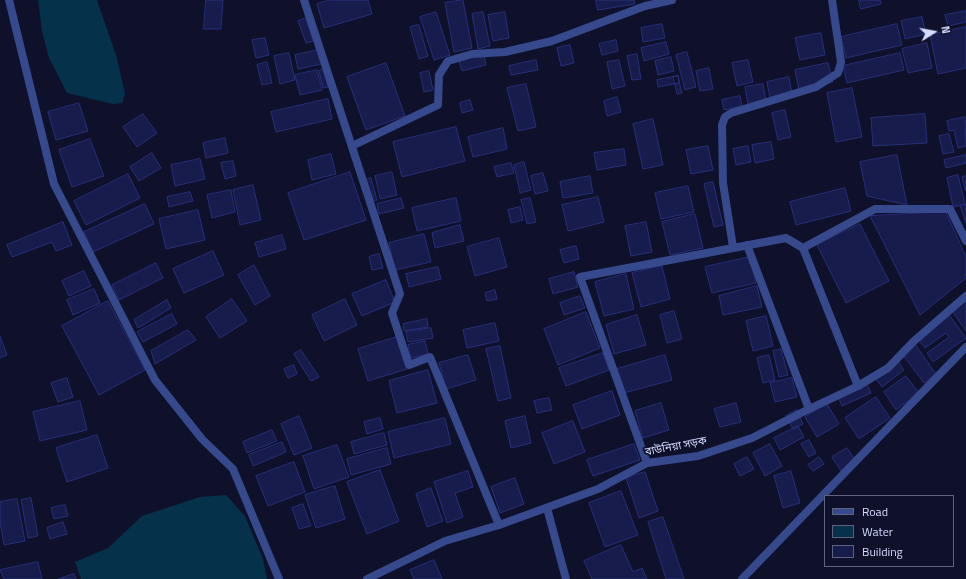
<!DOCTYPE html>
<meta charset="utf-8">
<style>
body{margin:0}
#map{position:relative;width:966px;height:579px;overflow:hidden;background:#0e1129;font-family:"Titillium Web",sans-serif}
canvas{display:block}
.legend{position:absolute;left:824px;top:495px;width:130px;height:72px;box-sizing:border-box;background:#0e1129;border:1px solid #5e627f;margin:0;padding:5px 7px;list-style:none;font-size:12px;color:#d6dcff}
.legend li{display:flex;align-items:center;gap:8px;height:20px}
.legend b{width:20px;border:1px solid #5e627f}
.north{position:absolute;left:914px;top:12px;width:40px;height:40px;-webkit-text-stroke:3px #0e1129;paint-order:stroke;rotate:79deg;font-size:11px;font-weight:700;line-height:16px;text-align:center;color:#d6dcff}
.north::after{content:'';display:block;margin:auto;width:14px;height:18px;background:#d6dcff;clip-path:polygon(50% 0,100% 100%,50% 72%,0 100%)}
</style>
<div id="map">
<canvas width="966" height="579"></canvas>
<ul class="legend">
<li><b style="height:5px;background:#35498c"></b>Road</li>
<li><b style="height:11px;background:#06314a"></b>Water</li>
<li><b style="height:11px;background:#181c4c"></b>Building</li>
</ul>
<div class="north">N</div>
</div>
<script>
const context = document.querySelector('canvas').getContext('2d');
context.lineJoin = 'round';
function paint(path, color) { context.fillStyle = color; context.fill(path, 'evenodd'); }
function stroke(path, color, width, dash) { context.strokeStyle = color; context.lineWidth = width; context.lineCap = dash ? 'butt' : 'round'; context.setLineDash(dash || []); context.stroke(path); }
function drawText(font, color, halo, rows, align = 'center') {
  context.font = font + ' "Titillium Web","Noto Sans Bengali",sans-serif'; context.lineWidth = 3.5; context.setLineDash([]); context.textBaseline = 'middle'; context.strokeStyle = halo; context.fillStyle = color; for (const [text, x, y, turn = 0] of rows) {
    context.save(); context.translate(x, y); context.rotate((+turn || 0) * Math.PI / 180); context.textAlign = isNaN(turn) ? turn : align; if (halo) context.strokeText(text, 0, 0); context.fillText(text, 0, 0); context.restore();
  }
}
paint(new Path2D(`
 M38 0H97L117 58 125 94 122 103 113 104 67 93 49 58 42 31Z
 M226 495 245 516 263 559 267 579H81L75 562 108 548 142 516 200 497Z`), '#06314a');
const building = new Path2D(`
 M206 0H223L221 29H204Z
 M330 0H368L372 14 324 28 317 4Z
 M463 0 472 48 454 52 445 3Z
 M596 0H634L635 4 598 10Z
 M859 0H880L881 4 861 9Z
 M966 11V22L948 26 945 15Z
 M436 12 450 55 434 60 420 17Z
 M483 12 490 46 478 49 472 14Z
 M505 12 509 38 493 41 488 15Z
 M922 17 926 34 905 39 901 21Z
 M306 18 314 41 306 43 298 21Z
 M662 24 665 38 643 42 641 28Z
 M897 24 902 45 846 58 841 37Z
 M419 25 428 56 419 59 410 27Z
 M966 27V68L938 74 930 35Z
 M821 33 825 55 800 60 795 38Z
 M265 38 269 55 256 58 252 40Z
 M616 40 618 51 602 55 599 44Z
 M666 42 669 54 644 61 641 48Z
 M927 43 932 68 908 73 902 49Z
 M570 45 574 63 561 66 557 48Z
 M319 50 322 64 298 69 295 55Z
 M687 52 696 87 685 90 676 55Z
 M289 53 295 80 280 84 274 56Z
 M900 53 904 70 847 83 843 66Z
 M637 54 641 79 632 80 627 56Z
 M484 55 486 65 462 71 459 61Z
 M671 57 674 71 658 75 655 61Z
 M536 60 538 70 511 75 509 66Z
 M619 60 625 86 612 89 607 62Z
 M748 60 753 82 737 86 732 63Z
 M267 62 272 83 262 85 257 65Z
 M386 63 405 116 366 130 347 77Z
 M828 63 833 82 799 90 795 70Z
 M709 68 713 89 700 91 696 71Z
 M324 69 328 87 323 88 319 71Z
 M317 70 322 90 300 95 295 75Z
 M429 71 433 90 424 92 420 73Z
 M678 76 682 93 677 94 673 77Z
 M678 76 679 83 658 87 657 80Z
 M789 77 792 94 770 98 767 82Z
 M526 84 536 127 518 131 507 88Z
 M763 84 766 102 748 105 745 87Z
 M852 88 862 137 836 142 827 93Z
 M740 96 742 106 724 110 722 100Z
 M617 97 621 112 607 116 604 101Z
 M328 99 332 119 276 132 271 112Z
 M470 100 473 110 462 113 460 103Z
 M79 103 88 131 56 140 48 112Z
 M785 110 791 137 778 140 772 113Z
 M143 114 157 133 137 147 123 127Z
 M925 114 927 143 873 146 871 118Z
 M965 117 966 146 958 148 954 130 949 131 947 121Z
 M653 119 663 165 643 169 633 124Z
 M456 127 465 161 402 177 393 142Z
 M503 128 507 149 473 157 468 137Z
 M949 134 954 152 943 154 939 136Z
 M225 138 228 153 206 158 203 143Z
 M90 139 104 176 72 187 59 150Z
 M771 142 774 159 755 163 752 145Z
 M708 146 713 170 691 174 686 150Z
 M748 146 751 162 736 165 733 149Z
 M624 149 626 165 597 170 594 153Z
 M152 153 161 168 139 181 130 167Z
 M331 154 336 174 312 180 308 160Z
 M897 155 907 205 867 196 860 162Z
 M966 155V163L946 168 944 160Z
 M200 159 205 179 175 186 171 165Z
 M233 161 236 176 225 179 221 163Z
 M524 162 531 190 520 193 514 165Z
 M511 163 514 173 497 177 494 167Z
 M350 172 366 220 304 240 288 193Z
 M392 172 397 195 380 199 375 176Z
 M543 173 548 191 535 194 531 176Z
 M128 174 140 198 86 225 74 201Z
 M958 175 965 204 953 207 947 178Z
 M590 176 593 193 563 198 560 182Z
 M966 176V190H965L962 177Z
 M371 178 377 200 372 202 366 180Z
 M713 182 723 225 714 227 704 184Z
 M253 185 261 220 240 225 233 190Z
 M688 186 694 212 661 219 655 193Z
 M845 188 851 211 796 225 790 202Z
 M231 190 235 212 212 218 207 195Z
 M190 192 193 201 169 207 167 197Z
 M598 197 604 222 568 231 562 205Z
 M401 198 404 208 379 214 377 204Z
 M456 198 461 221 417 231 412 208Z
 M530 198 536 222 527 224 521 200Z
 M145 204 154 224 93 252 84 232Z
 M966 205V223L960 206Z
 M520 207 523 220 511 223 508 210Z
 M198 210 205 240 166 249 159 219Z
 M946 212 966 257V278L920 315 870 216Z
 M695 214 703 248 670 255 662 222Z
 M63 222 72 245 56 251 52 242 12 257 7 245Z
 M646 222 652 252 631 256 625 226Z
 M860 224 889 281 846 303 817 245Z
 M460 225 464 241 435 248 432 233Z
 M424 234 431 262 395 270 389 243Z
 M282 235 286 249 259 257 255 243Z
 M499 238 507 267 475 276 467 247Z
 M576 246 579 259 564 263 560 250Z
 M213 251 224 275 184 293 173 269Z
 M379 254 383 268 372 270 369 257Z
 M750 257 756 283 712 293 705 267Z
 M156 263 163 278 119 300 112 285Z
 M254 265 270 296 255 305 238 275Z
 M662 266 670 299 641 307 632 273Z
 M438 267 441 279 409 287 406 274Z
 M84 271 91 286 69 296 62 281Z
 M574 272 578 287 553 294 549 279Z
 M626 274 634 309 604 316 595 282Z
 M386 280 395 302 362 316 352 294Z
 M757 286 762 307 723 315 719 296Z
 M94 289 100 303 73 315 67 300Z
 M495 290 497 299 487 301 485 293Z
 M580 296 585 308 564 315 560 303Z
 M232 299 247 321 220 338 206 317Z
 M345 299 357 325 324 341 312 315Z
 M167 300 171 308 138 328 134 320Z
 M108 301 145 370 99 395 62 326Z
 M966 301V331L952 311Z
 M674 311 682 339 667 343 660 315Z
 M586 312 600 348 558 365 544 329Z
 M172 314 177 324 143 342 137 332Z
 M637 315 646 345 614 354 606 325Z
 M766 316 773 346 753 351 746 321Z
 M950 316 966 338 933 362 927 353 949 337 946 333 925 348 918 339Z
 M427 319 428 327 404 331 403 324Z
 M495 323 499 341 467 348 463 330Z
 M431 328 433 338 408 342 406 332Z
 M188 330 196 340 155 364 151 351Z
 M0 336 7 355 0 358Z
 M397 337 407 369 368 381 358 349Z
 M425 341 428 354 411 358 408 345Z
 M915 344 936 374 924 383 902 354Z
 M500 346 511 398 498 401 486 349Z
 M781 349 788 375 779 377 773 351Z
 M301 350 319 377 311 381 294 354Z
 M603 353 609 370 566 386 559 368Z
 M468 355 476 380 446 389 439 363Z
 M665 355 672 380 624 393 617 369Z
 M769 355 775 380 763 383 757 358Z
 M897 360 904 370 882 387 875 378Z
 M294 365 297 374 288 378 284 369Z
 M428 370 437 403 397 413 389 381Z
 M906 376 919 393 896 410 884 392Z
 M67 378 73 397 58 402 51 383Z
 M792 378 797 397 775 402 770 383Z
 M866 383 871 393 842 406 838 396Z
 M612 391 620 415 582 429 573 405Z
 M876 397 890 418 859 439 845 418Z
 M549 398 552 410 537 413 534 401Z
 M80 401 87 430 40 441 33 412Z
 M661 403 669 430 643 438 635 411Z
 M736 403 741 422 720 427 714 409Z
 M827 404 839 424 817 437 805 417Z
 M797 410 803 424 793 429 786 416Z
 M299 416 312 448 294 455 281 424Z
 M525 416 531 443 511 448 505 421Z
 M380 418 383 429 367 434 364 422Z
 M445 418 451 444 394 458 388 432Z
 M573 421 585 452 554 464 542 433Z
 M798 426 804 437 780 450 774 438Z
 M272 430 277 441 247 453 243 442Z
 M384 433 387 445 354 454 351 442Z
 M97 435 108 468 67 482 56 448Z
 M809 440 816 453 809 457 801 444Z
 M282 442 286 452 253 466 249 455Z
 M634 444 640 460 593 476 587 460Z
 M770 444 782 466 765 476 753 453Z
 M337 445 349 477 314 489 303 456Z
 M387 448 391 464 351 475 347 459Z
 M847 448 856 461 841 471 832 457Z
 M747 457 754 469 740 476 734 464Z
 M819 457 824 464 813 471 808 465Z
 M294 462 305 492 268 506 256 476Z
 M380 470 399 521 367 534 347 482Z
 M468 471 473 487 455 493 463 517 447 523 434 482Z
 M791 471 800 503 783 508 774 476Z
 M645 472 658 511 639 518 626 478Z
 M515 478 524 504 500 513 491 487Z
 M335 486 345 519 316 528 305 495Z
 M431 488 443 521 427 527 416 494Z
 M621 491 638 535 605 547 589 503Z
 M31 498 38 536 28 538 21 500Z
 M17 499 25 541 4 545 0 522V502Z
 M303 504 311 526 299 529 292 508Z
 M65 505 68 516 54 519 51 508Z
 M663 517 684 579H666L648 522Z
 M63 522 67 534 50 539 47 528Z
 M621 545 633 572 642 568 647 579H592L584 561Z
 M434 560 442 579H414L410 570Z
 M38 562 42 579H4L0 570Z
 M74 574 76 579H58Z`);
paint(building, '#181c4c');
stroke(building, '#282e7a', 1);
stroke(new Path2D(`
 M9 0 54 184 155 380 202 439 233 469 279 579
 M304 0 400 294 392 313 409 365 430 357 499 525
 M352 146 438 105 439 75 448 61 472 54 505 52 552 41 645 6 672 0
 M747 245 809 409
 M733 247 723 183 722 125 725 117 731 113 816 87 838 73 841 62 832 0
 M803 248 875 209H950L966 241
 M647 463 580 277 786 238 803 248 858 386
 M547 508 566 579
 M742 579 966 347`), '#35498c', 8);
stroke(new Path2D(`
 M367 579 445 541 499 525 598 489 647 463 698 456 752 438 809 409 858 386 888 368 914 341 966 296`), '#35498c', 8);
drawText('11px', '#d6dcff', '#0e1129', [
 ["বাউনিয়া সড়ক",676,447,-11]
]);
</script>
